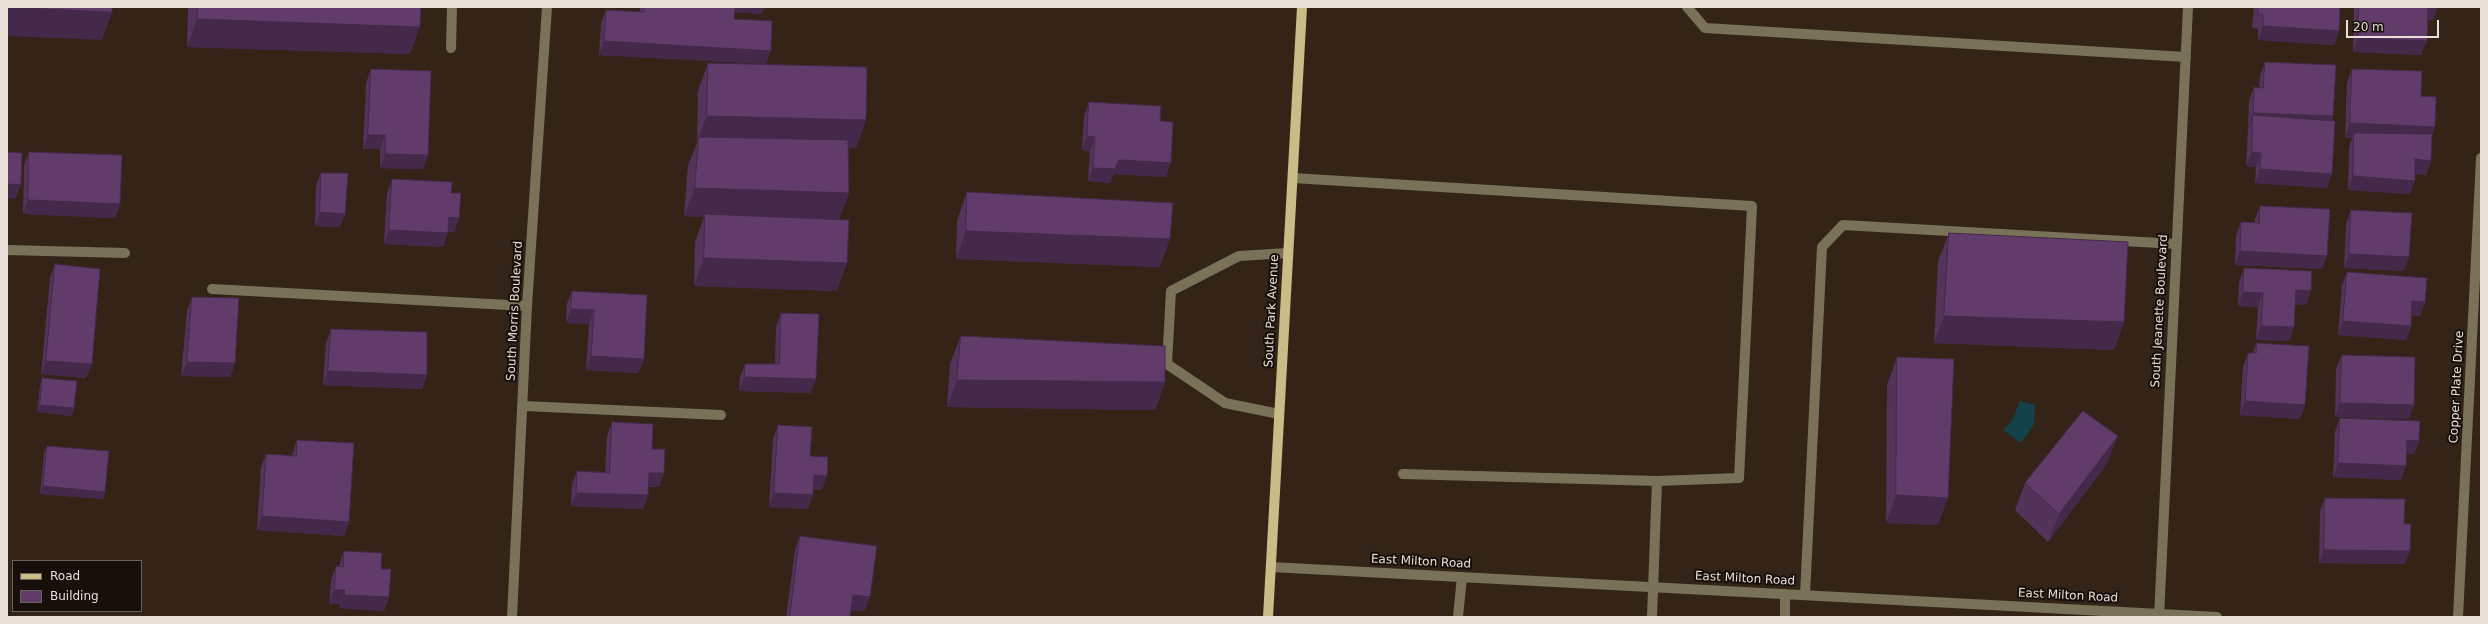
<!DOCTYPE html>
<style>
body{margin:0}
#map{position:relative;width:2488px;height:624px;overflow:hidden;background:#342418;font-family:"DejaVu Sans",sans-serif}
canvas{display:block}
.frame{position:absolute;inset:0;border:8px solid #eadfd7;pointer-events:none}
.legend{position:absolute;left:12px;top:560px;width:130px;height:52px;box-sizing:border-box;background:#160f0a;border:1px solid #6b625c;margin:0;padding:5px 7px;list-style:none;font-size:12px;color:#eadfd7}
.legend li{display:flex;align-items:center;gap:8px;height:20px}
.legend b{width:20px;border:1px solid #6b625c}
.scale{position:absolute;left:2346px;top:20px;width:93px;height:18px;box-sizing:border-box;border:2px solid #eadfd7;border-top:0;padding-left:5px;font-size:12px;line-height:14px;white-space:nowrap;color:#eadfd7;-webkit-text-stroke:3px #160f0a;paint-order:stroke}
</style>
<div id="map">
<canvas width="2488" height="624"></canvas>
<div class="frame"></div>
<ul class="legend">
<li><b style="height:5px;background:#cabc86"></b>Road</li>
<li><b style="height:11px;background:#613b69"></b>Building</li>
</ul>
<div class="scale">20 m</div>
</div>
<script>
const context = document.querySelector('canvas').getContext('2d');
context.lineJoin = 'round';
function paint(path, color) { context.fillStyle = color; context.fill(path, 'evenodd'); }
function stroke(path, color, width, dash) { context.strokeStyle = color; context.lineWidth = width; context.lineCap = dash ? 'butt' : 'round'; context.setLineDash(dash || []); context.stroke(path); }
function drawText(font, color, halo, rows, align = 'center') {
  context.font = font + ' "DejaVu Sans",sans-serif'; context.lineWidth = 4; context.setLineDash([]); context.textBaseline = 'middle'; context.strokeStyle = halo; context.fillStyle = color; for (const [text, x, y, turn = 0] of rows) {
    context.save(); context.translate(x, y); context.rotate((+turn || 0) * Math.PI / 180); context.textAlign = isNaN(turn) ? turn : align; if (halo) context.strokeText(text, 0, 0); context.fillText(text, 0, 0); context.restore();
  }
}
paint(new Path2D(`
 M2020 401 2035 405 2034 424 2021 443 2003 430 2012 421Z`), '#13424b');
stroke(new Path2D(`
 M1687 7 1705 28 2186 57
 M451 48 452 7
 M1293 178 1752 206 1739 478 1657 481 1652 617
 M7 250 125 253
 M212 289 527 306
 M524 406 721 415
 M1279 414 1225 403 1167 364 1171 291 1239 256 1288 253
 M1403 474 1657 481
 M1271 567 2217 617
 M1805 595 1822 247 1843 225 2177 244
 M512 617 527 306 547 7
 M1458 617 1462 577
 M1785 617V594
 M2159 617 2188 7
 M2458 617 2481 158`), '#797258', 10);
stroke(new Path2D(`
 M1268 617 1302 7`), '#cabc86', 10);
paint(new Path2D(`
 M189 7H421L410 54 187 47 188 9Z
 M640 7H764L762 14 735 12 734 19 766 64 599 55 601 24 606 10 640 12Z
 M2254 7H2340L2339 31 2334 45 2258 40V29L2252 27Z
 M2354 7H2438L2433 20H2427L2421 55 2353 52Z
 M2265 62 2333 116 2332 120 2327 188 2255 183 2256 167 2246 166 2248 129 2249 127H2248L2249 101 2254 87 2259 88 2260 76Z
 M708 63 866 120 856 148 848 147 849 193 839 219 837 291 694 286 695 242 704 217 684 216 688 165 697 143 698 91Z
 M371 69 428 155 423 169 380 168V149H363L366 83Z
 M2352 69 2421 96 2432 135 2431 161 2426 175 2415 174 2410 194 2348 190 2349 147 2352 138 2345 137 2347 83Z
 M1089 102 1160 121 1166 177 1114 174 1110 183 1088 181 1090 151 1082 150 1084 116Z
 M29 152 120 204 115 218 23 214 24 165Z
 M321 173 345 214 340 227 315 226 316 186Z
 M392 179 451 193 459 218 454 232H448L443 247 384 244 387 193Z
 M967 192 1160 267 956 259 957 220Z
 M2260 206 2322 269 2235 265 2236 236 2241 222 2255 223V219Z
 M2351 210 2404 271 2344 268 2346 224Z
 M1949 233 2124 322 2114 350 1934 343 1938 261Z
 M55 264 92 364 86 378 41 374 50 278Z
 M2244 268 2306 305 2295 304 2294 327 2289 341 2256 340 2258 307 2238 306 2239 282Z
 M2347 272 2425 302 2420 316 2411 315V326L2406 340 2338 335 2342 286Z
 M572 291 644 359 638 373 586 370 589 324 566 323 567 304Z
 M192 297 235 363 230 377 181 376 187 311Z
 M781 313 811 393 739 391 740 378 745 364H775L776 327Z
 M331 329 422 389 323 385 326 343Z
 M961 336 1165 382 1155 410 947 407 950 364Z
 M2256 343 2305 405 2300 419 2240 415 2243 367 2248 353H2253Z
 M2342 355 2409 419 2335 417 2336 369Z
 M1897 357 1938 525 1886 523 1887 385Z
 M42 378 72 416 37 412 40 385Z
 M2340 418 2419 441 2414 454H2407L2401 480 2333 477 2335 432Z
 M612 422 652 449 664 473 659 487H648V495L643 509 571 506 572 485 577 471 605 472 607 436Z
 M778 425 810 456 822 490 813 489V495L808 509 769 507 773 439Z
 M297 440 349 522 344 536 257 530 261 467 266 454 292 455Z
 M47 446 105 492 103 499 40 494 44 453Z
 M2107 464 2048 542 2015 510 2025 483Z
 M2325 498 2404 524 2405 564 2319 563 2320 511Z
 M800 536 865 611 851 610 850 617H786L795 550Z
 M344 551 381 569 389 597 384 611 339 608 340 604H329L331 580 336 566H339Z`), '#53335a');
paint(new Path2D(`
 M7 7 112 12 102 40 7 36Z
 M733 7H764L762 14 731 12Z
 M2427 7H2438L2433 20H2423Z
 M197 19 420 27 410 54 187 47Z
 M2263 26 2339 31 2334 45 2258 40Z
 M2358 38 2427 41 2421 55 2353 52Z
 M604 41 771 51 766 64 599 55Z
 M2253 113 2333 116 2328 130 2253 115 2249 127H2248Z
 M707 116 866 120 856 148 698 144V139Z
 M2350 123 2435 127 2430 141 2354 133 2352 138 2345 137Z
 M368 135H385L380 149H363Z
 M1087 136 1095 137 1090 151 1082 150Z
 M2252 152 2261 153 2256 167 2246 166Z
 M385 154 428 155 423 169 380 168Z
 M2415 159 2431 161 2426 175 2410 173Z
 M1119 160 1171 163 1166 177 1114 174 1110 183 1088 181 1093 168Z
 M2260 169 2332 174 2327 188 2255 183Z
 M2353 176 2415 181 2410 194 2348 190Z
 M7 184 21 185 15 199 7 198Z
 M695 188 849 193 838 221 705 214 704 217 684 216Z
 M28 200 120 204 115 218 23 214Z
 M320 212 345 214 340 227 315 226Z
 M449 217 459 218 454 232 444 231Z
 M389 230 448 233 443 247 384 244Z
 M966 231 1170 239 1160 267 956 259Z
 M2240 251 2327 256 2322 269 2235 265Z
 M2349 254 2409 257 2404 271 2344 268Z
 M704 258 847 263 837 291 694 286Z
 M2296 290 2311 291 2306 305 2291 304Z
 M2243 292 2263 293 2258 307 2238 306Z
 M2412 301 2425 302 2420 316 2407 315Z
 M571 309 594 310 589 324 566 323Z
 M1944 316 2124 322 2114 350 1934 343Z
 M2343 321 2411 326 2406 340 2338 335Z
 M2261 326 2294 327 2289 341 2256 340Z
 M591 356 644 359 638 373 586 370Z
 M46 361 92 364 86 378 41 374Z
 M187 362 235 363 230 377 181 376Z
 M328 371 427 375 422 389 323 385Z
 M744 377 816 379 811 393 739 391Z
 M957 380 1165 382 1155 410 947 407Z
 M2245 401 2305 405 2300 419 2240 415Z
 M2340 403 2414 405 2409 419 2335 417Z
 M40 405 74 408 72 416 37 412Z
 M2118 436 2107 464 2048 542 2059 514Z
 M2407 440 2419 441 2414 454H2402Z
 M2338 463 2406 466 2401 480 2333 477Z
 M649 473H664L659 487 644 486Z
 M814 475 827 476 822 490 809 489Z
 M43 486 105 492 103 499 40 494Z
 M576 493 648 495 643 509 571 506Z
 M774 493 813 495 808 509 769 507Z
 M1896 495 1948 498 1938 525 1886 523Z
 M262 516 349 522 344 536 257 530Z
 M2324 550 2410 551 2405 564 2319 563Z
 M334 590H345L340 604H329Z
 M344 595 389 597 384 611 339 608Z
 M853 595 870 597 865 611 847 609Z`), '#44294a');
const building = new Path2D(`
 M7 7H112V12Z
 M198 7H421L420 27 197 19Z
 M644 7H735L734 19 772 21 771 51 604 41 606 10 644 12Z
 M2258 7H2340L2339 31 2263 26V15L2258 13Z
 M2359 7H2428L2427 41 2358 38Z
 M2265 62 2336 65 2333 116 2253 113 2254 87 2263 88Z
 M708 63 867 67 866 120 707 116Z
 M371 69 431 71 428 155 385 154V135H368Z
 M2352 69 2422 71 2421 96 2436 97 2435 127 2350 123Z
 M1089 102 1161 106 1160 121 1173 122 1171 163 1119 160 1115 169 1093 168 1095 137 1087 136Z
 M2253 115 2335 121 2332 174 2260 169 2261 153 2252 152Z
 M2354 133 2432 134 2431 161 2415 159V181L2353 176Z
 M699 137 848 140 849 193 695 188Z
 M7 152 22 153 21 185 7 184Z
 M29 152 122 155 120 204 28 200Z
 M321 173H348L345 214 320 212Z
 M392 179 452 182 451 193H461L459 218 449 217 448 233 389 230Z
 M967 192 1173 203 1170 239 966 231Z
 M2260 206 2330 209 2327 256 2240 251 2241 222 2259 223Z
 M2351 210 2412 213 2409 257 2349 254Z
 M705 214 849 220 847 263 704 258Z
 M1949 233 2128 242 2124 322 1944 316Z
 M55 264 100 269 92 364 46 361Z
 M2244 268 2312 271 2311 291 2296 290 2294 327 2261 326 2263 293 2243 292Z
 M2347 272 2427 278 2425 302 2412 301 2411 326 2343 321Z
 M572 291 647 295 644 359 591 356 594 310 571 309Z
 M192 297 239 298 235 363 187 362Z
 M781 313 819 314 816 379 744 377 745 364H779Z
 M331 329 427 332V375L328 371Z
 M961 336 1165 346V382L957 380Z
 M2256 343 2309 346 2305 405 2245 401 2248 353H2256Z
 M2342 355 2415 357 2414 405 2340 403Z
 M1897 357 1954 359 1948 498 1896 495Z
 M42 378 77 381 74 408 40 405Z
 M2083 411 2118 436 2059 514 2025 483Z
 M2340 418 2420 421 2419 441 2407 440 2406 466 2338 463Z
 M612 422 653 424 652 449H665L664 473H649L648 495 576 493 577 471 609 473Z
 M778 425 812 427 810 456 828 457 827 476 814 475 813 495 774 493Z
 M297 440 354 443 349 522 262 516 266 454 296 456Z
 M47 446 109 451 105 492 43 486Z
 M2325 498 2405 499 2404 524H2411L2410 551 2324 550Z
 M800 536 877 546 870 597 853 595 850 617H794L790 616Z
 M344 551 382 553 381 569H391L389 597 344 595 345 590H334L336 566 343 567Z`);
paint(building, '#613b69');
stroke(building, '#44294a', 1);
drawText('12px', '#eadfd7', '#160f0a', [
 ["South Morris Boulevard",515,311,-87],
 ["South Park Avenue",1272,311,-87],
 ["South Jeanette Boulevard",2160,311,-87],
 ["Copper Plate Drive",2457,387,-87],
 ["East Milton Road",1421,562,3],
 ["East Milton Road",1745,579,3],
 ["East Milton Road",2068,596,3]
]);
</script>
